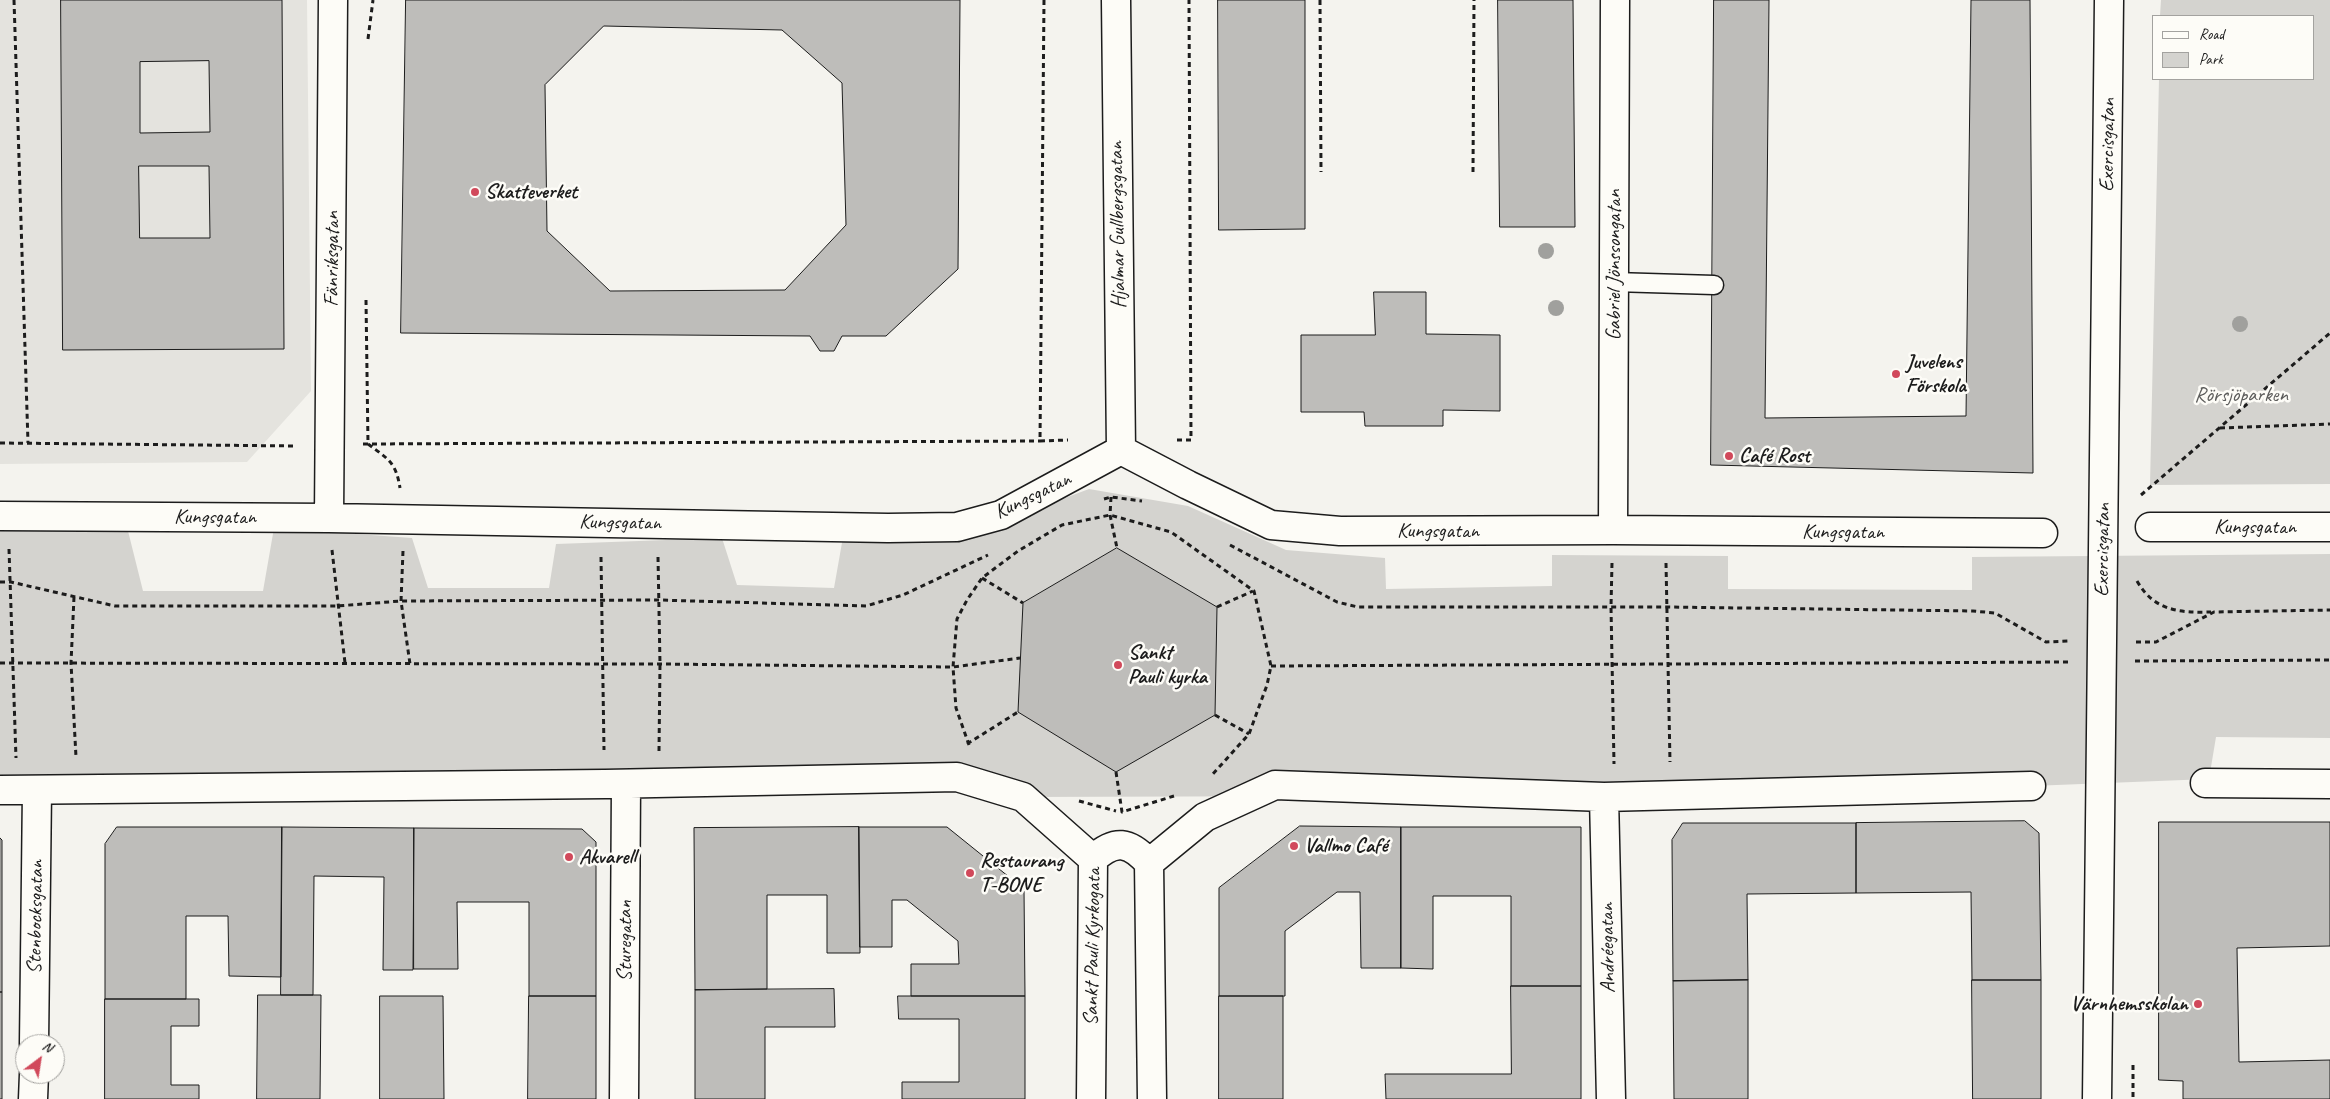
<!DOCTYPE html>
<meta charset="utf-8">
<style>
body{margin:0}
#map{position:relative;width:2330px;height:1099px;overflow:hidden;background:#f4f3ee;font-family:Caveat,sans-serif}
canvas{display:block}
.legend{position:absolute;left:2152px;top:15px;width:162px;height:65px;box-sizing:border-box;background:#fdfcf7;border:1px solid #a3a29f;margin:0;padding:6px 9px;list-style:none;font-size:15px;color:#1c1c1c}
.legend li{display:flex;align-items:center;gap:10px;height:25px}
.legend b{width:25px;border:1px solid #a3a29f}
.north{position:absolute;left:15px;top:1034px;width:50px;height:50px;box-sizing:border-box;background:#fdfcf7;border:1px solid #a3a29f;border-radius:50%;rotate:31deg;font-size:14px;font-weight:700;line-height:20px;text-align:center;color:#1c1c1c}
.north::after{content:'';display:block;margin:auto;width:18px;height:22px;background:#d1495b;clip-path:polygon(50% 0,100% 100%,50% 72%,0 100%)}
</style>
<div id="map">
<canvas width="2330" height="1099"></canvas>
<ul class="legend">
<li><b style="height:6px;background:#fdfcf7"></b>Road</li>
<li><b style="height:14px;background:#d4d3cf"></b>Park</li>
</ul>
<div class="north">N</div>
</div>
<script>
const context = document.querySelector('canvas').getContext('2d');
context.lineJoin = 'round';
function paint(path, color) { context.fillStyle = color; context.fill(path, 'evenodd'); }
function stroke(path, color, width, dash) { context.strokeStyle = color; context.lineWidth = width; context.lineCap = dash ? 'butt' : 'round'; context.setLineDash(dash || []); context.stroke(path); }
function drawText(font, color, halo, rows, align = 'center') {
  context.font = font + ' Caveat,sans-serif'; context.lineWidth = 5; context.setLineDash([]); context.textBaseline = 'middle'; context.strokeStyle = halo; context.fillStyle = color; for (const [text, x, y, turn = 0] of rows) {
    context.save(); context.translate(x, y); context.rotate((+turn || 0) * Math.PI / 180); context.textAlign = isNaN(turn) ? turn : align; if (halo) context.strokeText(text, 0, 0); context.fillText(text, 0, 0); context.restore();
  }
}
paint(new Path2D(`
 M0 0H307L311 391 247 462 0 464Z`), '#e4e3de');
paint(new Path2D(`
 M2161 0H2330V484L2150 485 2159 79H2314V16H2160Z
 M1089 489 1188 506 1286 550 1385 558 1386 589 1552 586V555L1728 556V589L1972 590V557L2330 554V738L2216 737 2209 779 2031 786 1671 795 1023 797 900 765 0 777V526L127 527 143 591H263L274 528 412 538 428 588H549L556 544 722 538 737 585 834 588 843 537 953 540Z`), '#d4d3cf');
const building = new Path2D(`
 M61 0H282L284 349 63 350ZM209 61 210 132 140 133V62ZM139 166H209L210 238H140Z
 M406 0H960L958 269 886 336H842L834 351H820L810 336 401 333ZM604 26 782 30 842 83 846 225 785 290 610 291 547 231 545 85Z
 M1218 0H1305V229L1219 230Z
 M1498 0H1573L1575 227H1500Z
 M1714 0H1769L1765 418 1966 416 1971 0H2030L2033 473 1711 465Z
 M1374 292H1426V334L1500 335V411L1443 410V426H1365L1364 412H1301V335H1375Z
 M1117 548 1217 607 1215 715 1116 772 1018 712 1023 603Z
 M2025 821 2039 833 2041 980H1972L1971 892 1856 893V823Z
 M2159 822H2330V946L2237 948 2239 1062 2330 1060V1099H2183V1081L2159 1080Z
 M1683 823H1856V893L1747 894 1748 980 1673 981 1672 840Z
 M1300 826 1401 827V968H1361L1360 892H1337L1285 931V996H1219V888Z
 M117 827H282L281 977 229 976 228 916H186V999H105V844Z
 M282 827 414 828 413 970H383L384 877 314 876 313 995H281Z
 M859 827H947L1024 889 1025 996H911V964H959L958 941 907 900H892V947H860Z
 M859 827 860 953H827V895H767V989L695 990 694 828Z
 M1401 827H1581V986H1511V896H1433V969L1401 968Z
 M414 828 582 829 596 842V996H529V902H457L458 969H414Z
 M0 838 2 840V992H0Z
 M1748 980V1099H1674L1673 981Z
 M1972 980H2041V1099H1973Z
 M1511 986H1581V1099H1386L1385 1074H1511Z
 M834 989 835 1027H765V1099H695V990Z
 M0 992H2V1099H0Z
 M258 995H321L320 1099H257Z
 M380 996H443L444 1099H380Z
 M529 996H596V1099H528Z
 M898 996H1025V1099H902V1082H959V1019H899Z
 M1219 996H1283V1099H1219Z
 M105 999H199V1026H171V1085H199V1099H105Z`);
paint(building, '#bebdba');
stroke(building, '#1c1c1c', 1);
const lane = new Path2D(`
 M1614 282 1714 285`);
const street = new Path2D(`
 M1116 0 1121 450
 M0 516 329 518 888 528 957 527 1001 515 1121 450 1188 485 1271 525 1340 531 1613 530 2043 533
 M329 518 333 0
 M2150 527H2330
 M1613 530 1615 0
 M2205 783 2330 784
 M0 790 605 784 957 777 1023 797 1093 859
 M1604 797 1611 1099
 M1149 863 1205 817 1275 785 1604 797 2031 786
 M34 1044 37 790
 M33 1099 34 1074
 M624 1099 626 784
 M1091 1099 1093 859C1115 839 1129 841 1149 863L1152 1099`);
const secondary = new Path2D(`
 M2097 1099 2109 0`);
stroke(lane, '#1c1c1c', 21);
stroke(street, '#1c1c1c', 31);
stroke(secondary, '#1c1c1c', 31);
stroke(new Path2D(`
 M14 0 28 443
 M1044 0 1040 441 1068 440
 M1320 0 1321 172
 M368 39 373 0
 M1473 172 1474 0
 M366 300 368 444C388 459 396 462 400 488
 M2220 428 2330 424
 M1177 440H1191L1189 0
 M0 443 297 446
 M363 444 1040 441
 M2141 495 2330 333
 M1111 497 1110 515 1117 548
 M1104 499 1111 497 1142 501
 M1230 545 1337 602 1358 607H1666L1973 611 1995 613 2046 642 2069 641
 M9 549 16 758
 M332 550 345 663
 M403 551 401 601 410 664
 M601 557 604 750
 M658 557 660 664 659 751
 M1612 563 1611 607 1614 764
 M1666 563 1670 762
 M982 578 1023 603
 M2137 581C2154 611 2180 613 2211 612
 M0 582H11L115 606H337L401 601 659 600 866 606 903 595 988 555
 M74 597 71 663 76 757
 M1217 607 1253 591
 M2136 642H2156L2214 612 2330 610
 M2135 661 2330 660
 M0 663 660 664 953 667 1020 658
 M1271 666 2068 662
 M1215 715 1249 734
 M967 744 1018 712
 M969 745 956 708 953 667 957 619 967 600 982 578 1018 551 1062 525 1110 515 1171 532 1254 591 1271 666 1267 685 1249 734 1212 775
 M1116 772 1122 812 1174 796
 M1079 801 1116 811
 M2133 1065V1099`), '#1c1c1c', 3, [5, 4]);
stroke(lane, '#fdfcf7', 18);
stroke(street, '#fdfcf7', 28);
stroke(secondary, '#fdfcf7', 28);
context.fillStyle = '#a0a09d';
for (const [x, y] of [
 [1546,251],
 [1556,308],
 [2240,324]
]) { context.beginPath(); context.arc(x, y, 8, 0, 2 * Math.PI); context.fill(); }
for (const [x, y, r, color] of [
 [475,192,5,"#d1495b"],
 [1896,374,5,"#d1495b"],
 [1729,456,5,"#d1495b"],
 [1118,665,5,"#d1495b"],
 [1294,846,5,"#d1495b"],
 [569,857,5,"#d1495b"],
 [970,873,5,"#d1495b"],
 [2198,1004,5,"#d1495b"]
]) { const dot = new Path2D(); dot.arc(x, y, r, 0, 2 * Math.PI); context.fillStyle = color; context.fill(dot); stroke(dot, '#fdfcf7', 2); }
drawText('21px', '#1c1c1c', '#fdfcf7', [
 ["Exercisgatan",2108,145,-89],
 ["Hjalmar Gullbergsgatan",1118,225,-91],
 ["Fänriksgatan",332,259,-90],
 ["Gabriel Jönssongatan",1614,265,-90],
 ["Kungsgatan",1033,496,-26],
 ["Kungsgatan",215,517],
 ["Kungsgatan",620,523,1],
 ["Kungsgatan",2255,527],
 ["Kungsgatan",1438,531],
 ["Kungsgatan",1843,532],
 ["Exercisgatan",2103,550,-89],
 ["Stenbocksgatan",36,917,-89],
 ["Sturegatan",625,941,-90],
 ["Sankt Pauli Kyrkogata",1093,947,-89],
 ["Andréegatan",1608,948,-91]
]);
drawText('bold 21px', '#1c1c1c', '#fdfcf7', [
 ["Skatteverket",485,192],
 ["Juvelens",1906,362],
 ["Förskola",1906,386],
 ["Café Rost",1739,456],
 ["Sankt",1128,653],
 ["Pauli kyrka",1128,677],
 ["Vallmo Café",1304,846],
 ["Akvarell",579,857],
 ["Restaurang",980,861],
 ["T-BONE",980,885],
 ["Värnhemsskolan",2188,1004,"right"]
], 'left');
drawText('21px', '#5c5c5b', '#fdfcf7', [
 ["Rörsjöparken",2241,395]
]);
</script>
